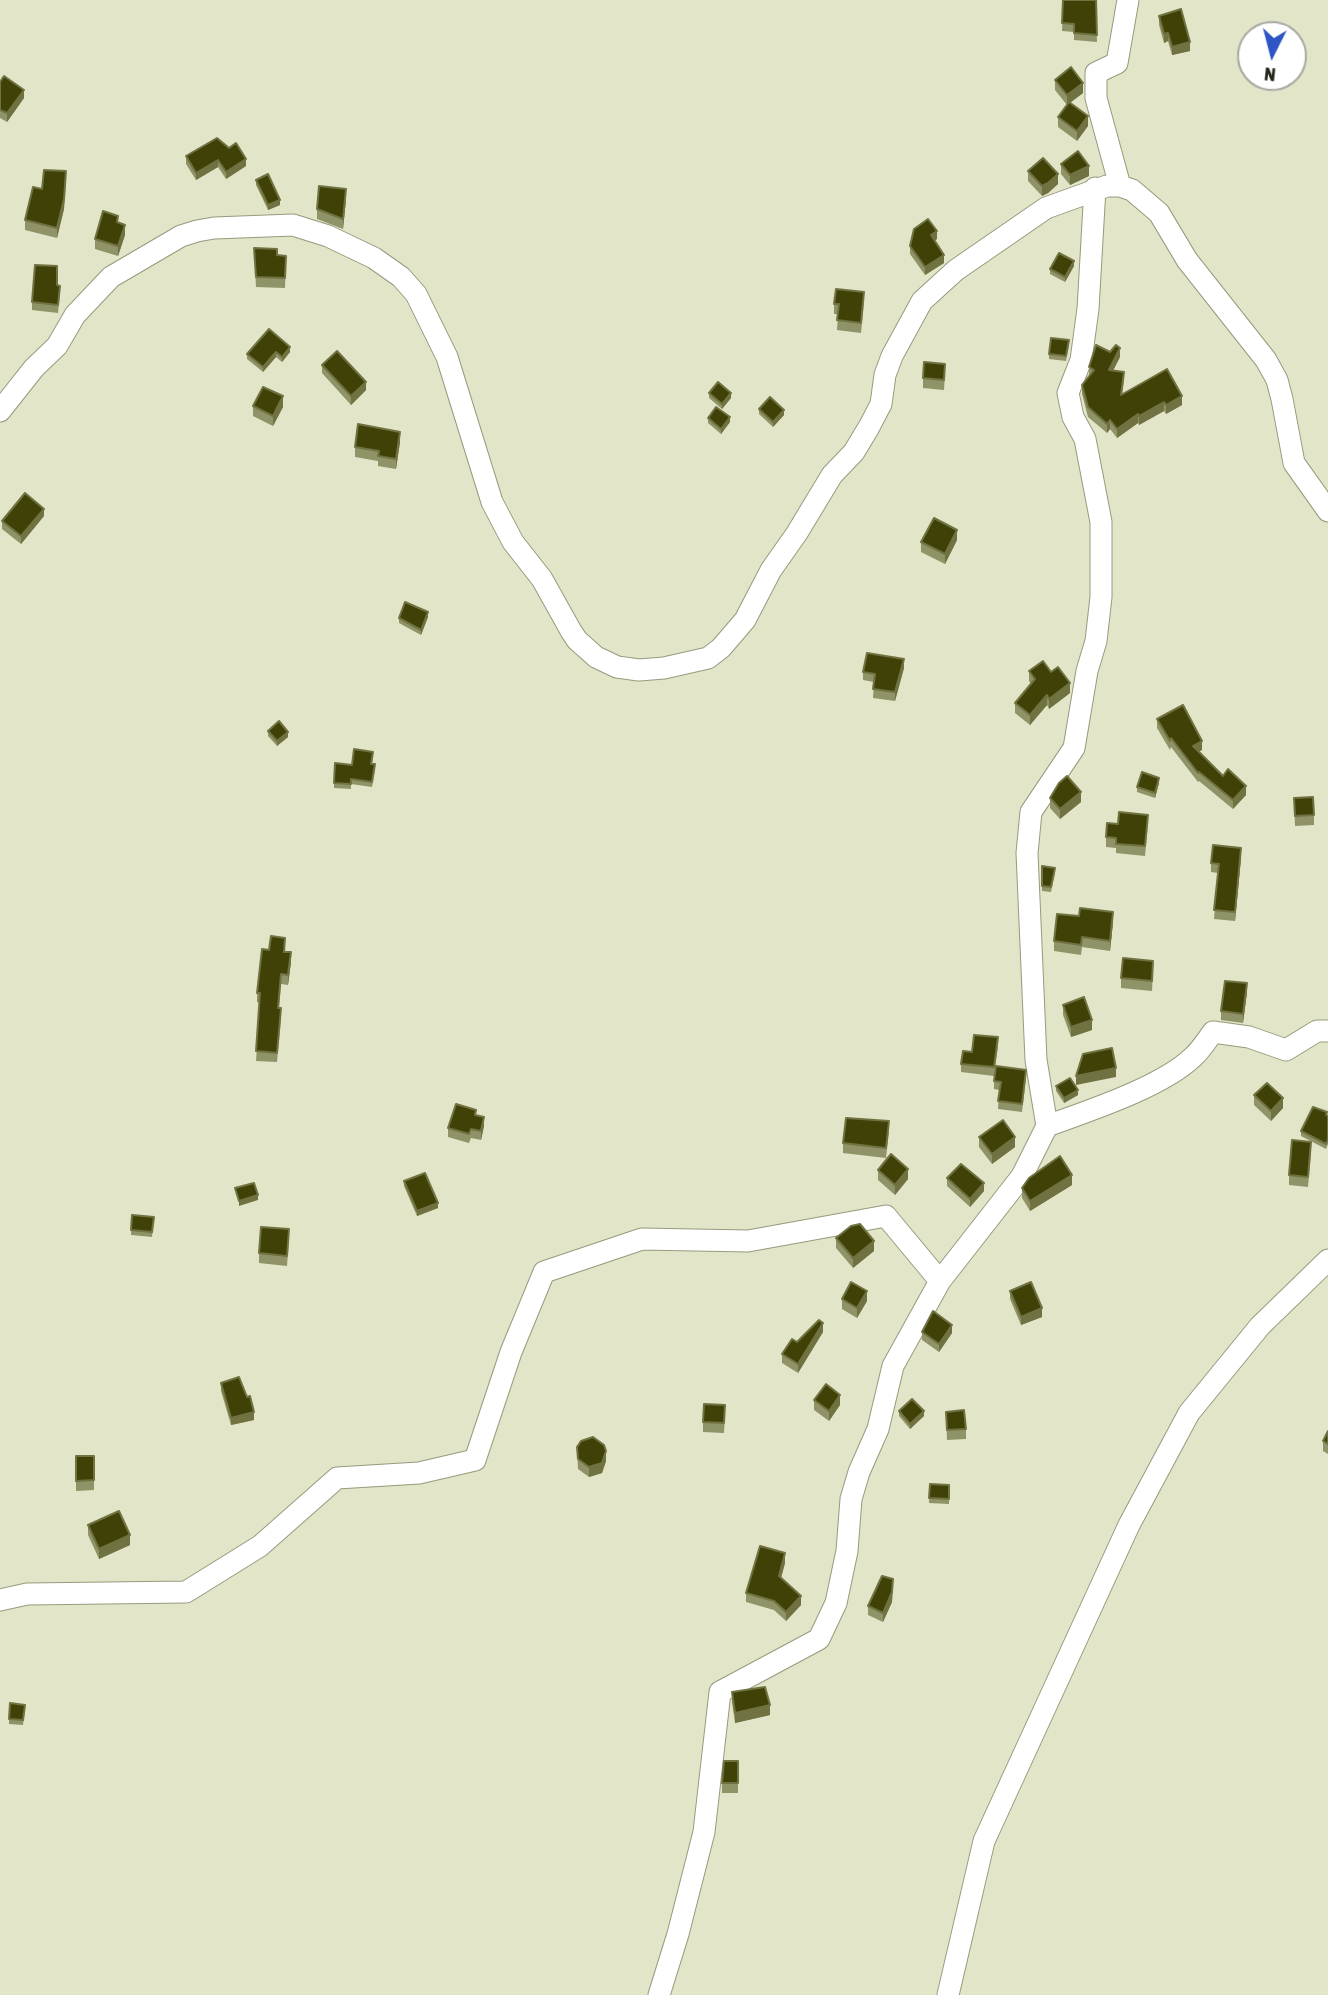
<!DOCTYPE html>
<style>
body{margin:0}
#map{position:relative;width:1328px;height:1995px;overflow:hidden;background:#e2e5c7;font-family:"Asap Condensed",sans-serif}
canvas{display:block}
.north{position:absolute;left:1237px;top:21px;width:70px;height:70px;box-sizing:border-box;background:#fff;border:2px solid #a7a8a3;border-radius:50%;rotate:186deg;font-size:19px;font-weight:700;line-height:28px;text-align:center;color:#24251a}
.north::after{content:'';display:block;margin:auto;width:24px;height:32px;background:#2e55c5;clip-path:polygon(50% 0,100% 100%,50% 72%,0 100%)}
</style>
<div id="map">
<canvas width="1328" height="1995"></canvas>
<div class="north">N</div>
</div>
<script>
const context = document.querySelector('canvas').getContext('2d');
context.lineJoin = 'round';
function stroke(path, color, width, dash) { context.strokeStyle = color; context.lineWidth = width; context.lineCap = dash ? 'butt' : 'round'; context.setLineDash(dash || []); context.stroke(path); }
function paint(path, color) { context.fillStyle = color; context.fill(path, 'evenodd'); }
const minor = new Path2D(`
 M1120 186 1096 98V73L1117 63 1128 0
 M0 411 34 368 57 346 75 315 111 277 181 236 197 231 214 228 293 225 328 236 374 258 401 277 416 294 447 357 492 502 513 542 542 579 571 631 577 640 596 657 617 667 639 670 664 668 708 658 721 648 745 620 771 570 797 533 832 475 854 452 869 427 881 404 885 375 892 356 922 301 956 270 1046 208 1107 186H1120L1132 190 1159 213 1187 260 1266 360 1277 380 1282 399 1294 463 1328 511
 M1047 1126C1088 1111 1162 1087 1193 1057 1201 1050 1207 1040 1213 1032L1249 1037 1286 1050 1317 1031H1328
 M0 1600 27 1594 186 1592 260 1546 337 1478 419 1473 475 1460 511 1352 544 1272 642 1239 748 1241 886 1216 940 1281
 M659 1995 678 1934 704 1832 720 1692 819 1639 836 1603 847 1551 851 1499 859 1472 878 1429 893 1366 940 1281 1022 1176 1047 1126 1036 1060 1027 853 1031 812 1074 748 1087 671 1096 641 1101 597V522L1085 439 1073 417 1068 393 1081 360 1088 309 1095 188
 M948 1995 984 1841 1129 1525 1189 1413 1260 1326 1328 1260`);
stroke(minor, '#979a7d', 23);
stroke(minor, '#fff', 21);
paint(new Path2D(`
 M1063 0H1096L1097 42 1074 40V32L1062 31Z
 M1159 16 1190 51 1172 55 1168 41 1164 43 1159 25Z
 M1055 80 1083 93 1070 103 1088 126 1077 141 1058 127V117L1067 105 1055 90Z
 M0 82 24 98 7 122 0 118Z
 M229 148 246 166 226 179 218 167 196 180 186 164V156Z
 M1061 164 1089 176 1070 185 1061 174Z
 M1028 171 1058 184 1048 193 1042 196 1028 181Z
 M256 180 280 205 268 210 256 185Z
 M66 181 64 209 57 238 25 230V220L42 189Z
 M346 199 343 229 317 219V209Z
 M125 235 118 256 95 249V239Z
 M937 239 934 241 944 263 925 275 910 254V246Z
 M254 248 277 255 286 256 285 288 256 287Z
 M1074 266 1065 282 1050 274V269Z
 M57 285 60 294 58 313 32 310V302Z
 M864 302 861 333 837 330 838 314H834V304Z
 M1069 345 1066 361 1049 359V354Z
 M290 352 282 362 276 357 263 372 247 359V354Z
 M1120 357 1113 370 1124 381 1122 394 1182 405 1166 414 1164 411 1139 425 1138 423 1117 438 1110 429 1107 433 1088 417 1082 394V385L1089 376V367Z
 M322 365 366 390 351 405 322 373Z
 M945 374 944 390 923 388V378Z
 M709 393 731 398 722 409 709 398Z
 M253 406 283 407 273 426 253 416Z
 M759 409 784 415 773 427 759 414Z
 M708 418 730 422 721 434 708 423Z
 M400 442 396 469 378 466V461L355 457V447Z
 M44 516 21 544 2 529V521Z
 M957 540 945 564 921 552V542Z
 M428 617 421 635 399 623V618Z
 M904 668 895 701 873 698 874 682 863 680V672Z
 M1029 671 1051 672 1070 693 1049 709 1047 705 1030 725 1015 713V703L1031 684 1029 681Z
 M1157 719 1202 750 1199 751 1223 776 1246 795 1233 809 1199 781 1198 782 1171 747 1170 750 1157 728Z
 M268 731 288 737 277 746 268 736Z
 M373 757 372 764 375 769 372 787 351 784V789L334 788V783L352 765Z
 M1159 783 1155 798 1137 792V787Z
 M1050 798 1081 802 1060 819 1050 808Z
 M1294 798 1314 815V825L1295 826Z
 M1118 824H1148L1145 856 1116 853V848L1106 847V837Z
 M1241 857 1235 921 1214 919 1218 873 1211 872V863Z
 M1042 866 1055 873 1051 892 1042 891Z
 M1113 922 1110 951 1082 947 1081 955 1054 951V941Z
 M285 952 291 962 288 985 281 984 279 1008 281 1018 277 1062 256 1061 260 1003 257 1002V993Z
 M1153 971 1152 991 1121 988V978Z
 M1247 992 1243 1023 1221 1020V1011Z
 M1063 1005 1092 1030 1071 1037 1063 1015Z
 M998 1046 994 1076 961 1072V1064Z
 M1026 1078 1022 1112 998 1109 999 1090 994 1089V1081Z
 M1056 1086 1078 1095 1064 1103 1056 1091Z
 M1254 1095 1283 1108 1271 1121 1254 1105Z
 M476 1115 484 1126 481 1140 471 1138 469 1143 448 1137V1128Z
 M1327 1116 1328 1144 1326 1149 1301 1136V1131Z
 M889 1131 886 1158 843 1153V1143Z
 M979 1137 1015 1147 992 1164 979 1147Z
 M1311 1152 1308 1187 1289 1185V1175Z
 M878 1170 908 1179 895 1195 878 1180Z
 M947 1178 984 1191 970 1207 947 1186Z
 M404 1181 438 1208 417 1216 404 1186Z
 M1072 1185 1030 1211 1022 1198V1188Z
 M132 1215 154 1217 152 1237 131 1235Z
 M836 1238 874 1251 853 1268 836 1248Z
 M289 1239 287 1266 259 1263V1253Z
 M1010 1291 1042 1317 1021 1325 1010 1299Z
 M842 1299 867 1301 857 1318 842 1309Z
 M823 1332 798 1373 782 1363V1354L797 1342Z
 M922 1332 952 1333 939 1352 922 1340Z
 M221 1383 254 1420 231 1425 221 1391Z
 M814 1400 840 1405 829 1421 814 1410Z
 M899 1411 924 1416 910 1429 899 1416Z
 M946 1412 966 1429V1439L947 1440Z
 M725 1415 724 1433 703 1432V1422Z
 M1328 1431V1454L1323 1451V1441Z
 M577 1447 606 1461 602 1473 589 1477 578 1469Z
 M76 1456H94V1490L76 1491Z
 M930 1484 949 1485V1504L929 1503Z
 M88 1525 130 1545 99 1559 88 1535Z
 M785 1563 781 1578 801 1605 786 1621 774 1610 746 1602V1593Z
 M893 1588 892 1602 883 1622 868 1615V1606Z
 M732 1692 770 1715 735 1723 732 1702Z
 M25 1710 23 1725 9 1724V1719Z
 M738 1761V1793H722V1783Z`), '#909367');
paint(new Path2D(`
 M1168 33V41L1164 43V34Z
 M1190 42V51L1172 55V47Z
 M1083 83V93L1067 105V95Z
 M24 90V98L7 122V113Z
 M1088 116V126L1077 141V131Z
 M246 159V166L226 179V172Z
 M218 160V167L196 180V173Z
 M1089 166V176L1070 185V175Z
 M66 171 64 209 57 238V228Z
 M1058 174V184L1048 193 1042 196V186Z
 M346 189V199L343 229V219Z
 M280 200V205L268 210V205Z
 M125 225V235L118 256V246Z
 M937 231V239L931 243V235Z
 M944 255V263L925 275V267Z
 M1074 261V266L1065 282V277Z
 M290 347V352L282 362V357Z
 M1120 348V357L1109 379V370Z
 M276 352V357L263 372V367Z
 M366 382V390L351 405V396Z
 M731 393V398L722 409V404Z
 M283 396V407L273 426V416Z
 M1182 396V405L1166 414V405Z
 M1164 402V411L1139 425V416Z
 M784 410V415L773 427V422Z
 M1138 414V423L1117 438V429Z
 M730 417V422L721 434V429Z
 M1110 420V429L1107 433V424Z
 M400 432V442L396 469V459Z
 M44 509V516L21 544V536Z
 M957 530V540L945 564V554Z
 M428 612V617L421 635V630Z
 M904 659V668L895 701V692Z
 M1070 683V693L1049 709V699Z
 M1047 695V705L1030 725V715Z
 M288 732V737L277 746V741Z
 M1202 741V750L1193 755V746Z
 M1159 778V783L1155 798V793Z
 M1246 786V795L1233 809V800Z
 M1081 792V802L1060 819V809Z
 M1241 848V857L1235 921V912Z
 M1113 912V922L1110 951V941Z
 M291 952V962L288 985V975Z
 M1247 983V992L1243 1023V1014Z
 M1092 1020V1030L1071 1037V1027Z
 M1116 1068V1077L1076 1085V1076Z
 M1078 1090V1095L1064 1103V1098Z
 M1283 1098V1108L1271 1121V1111Z
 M484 1117V1126L481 1140V1131Z
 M1015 1137V1147L992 1164V1154Z
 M908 1169V1179L895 1195V1185Z
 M1072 1175V1185L1030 1211V1201Z
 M984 1183V1191L970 1207V1199Z
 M258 1195V1200L239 1206V1201Z
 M438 1203V1208L417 1216V1211Z
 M874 1241V1251L853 1268V1258Z
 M867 1291V1301L857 1318V1308Z
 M1042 1308V1317L1021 1325V1317Z
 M823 1323V1332L798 1373V1364Z
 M952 1325V1333L939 1352V1344Z
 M840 1395V1405L829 1421V1411Z
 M924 1411V1416L910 1429V1424Z
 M254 1412V1420L231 1425V1418Z
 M606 1451V1461L602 1473 589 1477V1467Z
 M130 1535V1545L99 1559V1549Z
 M785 1553V1563L779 1585V1576Z
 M893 1579 892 1602 883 1622V1613Z
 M801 1596V1605L786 1621V1612Z
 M770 1705V1715L735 1723V1713Z`), '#707241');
const building = new Path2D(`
 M1063 0H1096L1097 35 1074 33V24L1062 23Z
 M1181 9 1190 42 1172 47 1168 33 1164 34 1159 16Z
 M1071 67 1083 83 1067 95 1055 80Z
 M4 76 24 90 7 113 0 110V82Z
 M1069 102 1088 116 1077 131 1058 117Z
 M217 138 229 148 236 143 246 159 226 172 218 160 196 173 186 156Z
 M1078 151 1089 166 1070 175 1061 164Z
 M1043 158 1058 174 1048 183 1042 186 1028 171Z
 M44 170 66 171 64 199 57 228 25 220 33 187 42 189Z
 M268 174 280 200 268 205 256 180Z
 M319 186 346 189 343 219 317 209Z
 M103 211 118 216 117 222 125 225 118 246 95 239Z
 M928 219 937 231 931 235 944 255 925 267 910 246 914 229Z
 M254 248 277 249V255L286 256 285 278 256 277Z
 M1059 253 1074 261 1065 277 1050 269Z
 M35 265 57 266V285L60 286 58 305 32 302Z
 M836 289 864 292 861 323 837 320 839 304H834Z
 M269 329 290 347 282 357 276 352 263 367 247 354Z
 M1051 338 1069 340 1066 356 1049 354Z
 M1096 345 1110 352 1116 345 1120 348 1109 370 1124 372 1121 395 1167 369 1182 396 1166 405 1164 402 1139 416 1138 414 1117 429 1110 420 1107 424 1088 407 1082 385 1094 370 1089 367Z
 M337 351 366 382 351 396 322 365Z
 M924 362 945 364 944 380 923 378Z
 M718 382 731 393 722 404 709 393Z
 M263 387 283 396 273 416 253 406Z
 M770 397 784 410 773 422 759 409Z
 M716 407 730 417 721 429 708 418Z
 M358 424 400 432 396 459 378 456 379 451 355 447Z
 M25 493 44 509 21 536 2 521Z
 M934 518 957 530 945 554 921 542Z
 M405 602 428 612 421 630 399 618Z
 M867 653 904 659 895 692 873 689 875 674 863 672Z
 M1043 661 1051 672 1058 667 1070 683 1049 699 1047 695 1030 715 1015 703 1035 679 1029 671Z
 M1183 705 1202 741 1193 746 1223 776 1228 769 1246 786 1233 800 1199 772 1198 773 1171 738 1170 741 1157 719Z
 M279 721 288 732 277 741 268 731Z
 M354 749 373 752 371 764H375L372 782 351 779V784L334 783 335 763 352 765Z
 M1142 772 1159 778 1155 793 1137 787Z
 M1067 776 1081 792 1060 809 1050 798 1059 783Z
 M1313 797 1314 815 1295 816 1294 798Z
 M1119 812 1148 815 1145 846 1116 844V838L1106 837 1107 823 1118 824Z
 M1213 845 1241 848 1235 912 1214 910 1219 864 1211 863Z
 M1042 866 1055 868 1051 887 1042 886Z
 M1080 908 1113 912 1110 941 1082 937 1081 945 1054 941 1057 914 1079 916Z
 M271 936 285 938 284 952H291L288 975 281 974 278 1008H281L277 1053 256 1051 260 993H257L262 949 269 950Z
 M1123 958 1153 961 1152 981 1121 978Z
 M1225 981 1247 983 1243 1014 1221 1011Z
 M1084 997 1092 1020 1071 1027 1063 1005Z
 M974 1035 998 1037 994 1067 961 1064 963 1051 972 1052Z
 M1112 1048 1116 1068 1076 1076 1083 1054Z
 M996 1066 1026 1070 1022 1104 998 1101 1001 1082 994 1081Z
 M1070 1078 1078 1090 1064 1098 1056 1086Z
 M1267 1083 1283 1098 1271 1111 1254 1095Z
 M456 1104 476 1110 475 1115 484 1117 481 1131 471 1129 469 1134 448 1128Z
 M1313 1107 1327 1112 1326 1115 1328 1116V1139L1326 1144 1301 1131Z
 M846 1118 889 1121 886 1148 843 1143Z
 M1003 1120 1015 1137 992 1154 979 1137Z
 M1292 1140 1311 1142 1308 1177 1289 1175Z
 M891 1154 908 1169 895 1185 878 1170Z
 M1060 1156 1072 1175 1030 1201 1022 1188 1029 1178Z
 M961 1164 984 1183 970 1199 947 1178Z
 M425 1173 438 1203 417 1211 404 1181Z
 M254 1183 258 1195 239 1201 235 1188Z
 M132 1215 154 1217 152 1232 131 1230Z
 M860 1224 874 1241 853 1258 836 1238 851 1226Z
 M261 1227 289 1229 287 1256 259 1253Z
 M851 1282 867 1291 857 1308 842 1299Z
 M1031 1282 1042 1308 1021 1317 1010 1291Z
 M933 1311 952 1325 939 1344 922 1332Z
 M819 1320 823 1323 798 1364 782 1354 792 1339 797 1342Z
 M239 1377 247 1397 250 1396 254 1412 231 1418 221 1383Z
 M826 1384 840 1395 829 1411 814 1400Z
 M912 1399 924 1411 910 1424 899 1411Z
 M704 1404 725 1405 724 1423 703 1422Z
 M964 1410 966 1429 947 1430 946 1412Z
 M1328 1431V1444L1323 1441Z
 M593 1437 604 1445 606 1451 602 1463 589 1467 578 1459 577 1447 581 1441Z
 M76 1456H94V1480L76 1481Z
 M930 1484 949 1485V1499L929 1498Z
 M119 1511 130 1535 99 1549 88 1525Z
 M760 1546 785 1553 779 1576 801 1596 786 1612 774 1601 746 1593Z
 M882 1576 893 1579 892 1592 883 1613 868 1606Z
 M765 1687 770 1705 735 1713 732 1692Z
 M10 1703 25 1705 23 1720 9 1719Z
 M724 1761H738V1783H722Z`);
paint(building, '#3f4107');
stroke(building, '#707241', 2);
</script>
